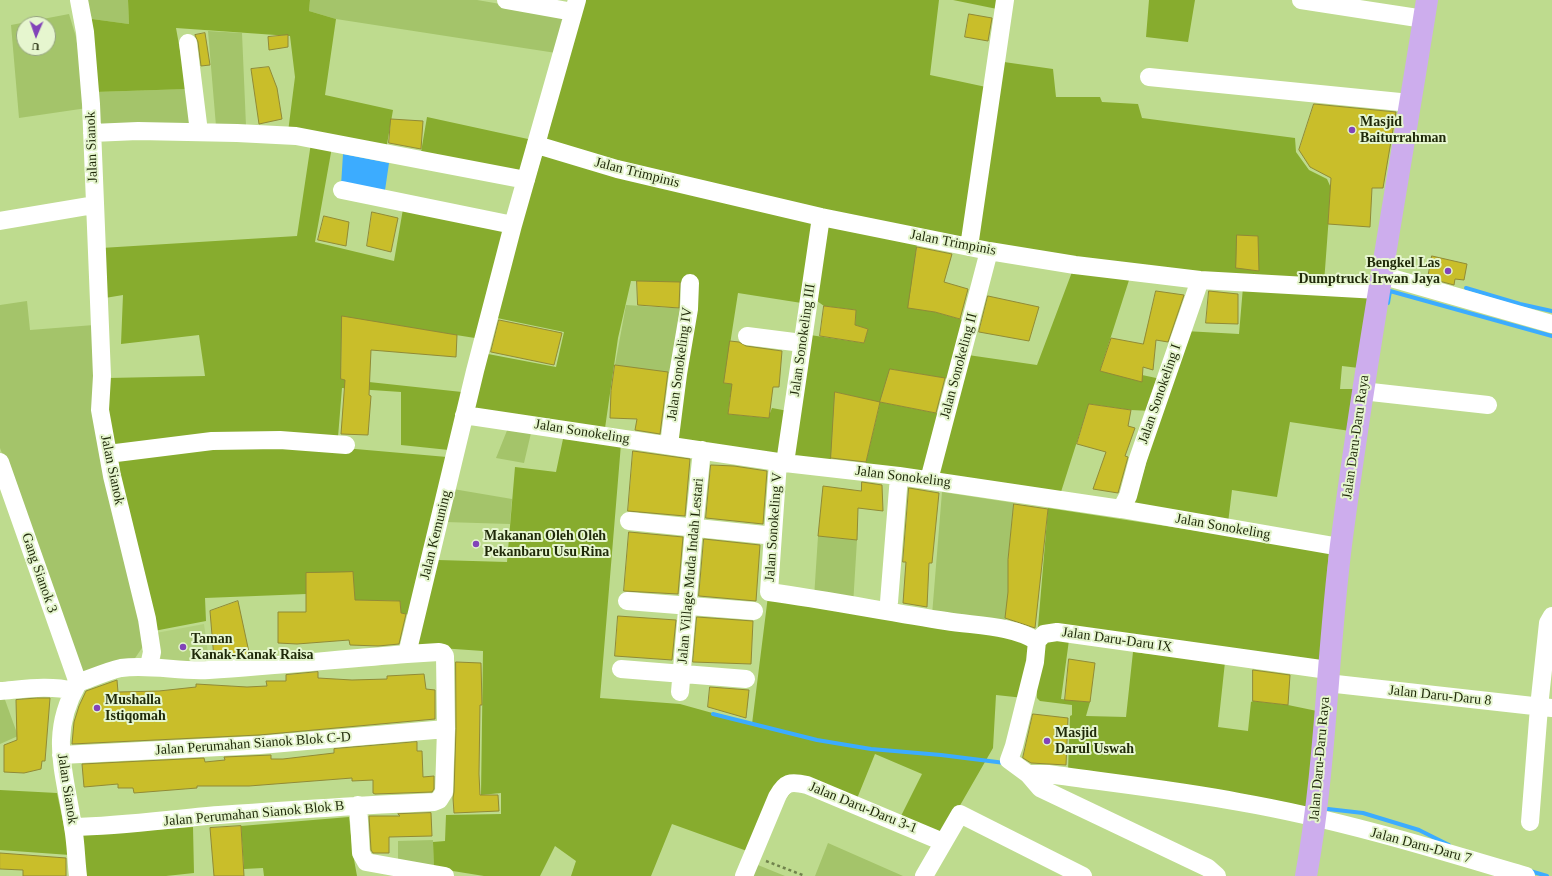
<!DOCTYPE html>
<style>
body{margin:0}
#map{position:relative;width:1552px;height:876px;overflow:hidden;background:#bedb8e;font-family:"Times New Roman",serif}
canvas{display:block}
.north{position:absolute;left:16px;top:16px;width:40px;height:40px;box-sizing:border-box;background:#e6f6cf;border:1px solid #96a480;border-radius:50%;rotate:182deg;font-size:11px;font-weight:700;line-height:16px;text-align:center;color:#1f2909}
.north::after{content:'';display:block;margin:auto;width:14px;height:18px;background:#8244b9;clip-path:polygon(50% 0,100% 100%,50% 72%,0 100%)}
</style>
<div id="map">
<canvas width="1552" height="876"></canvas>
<div class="north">U</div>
</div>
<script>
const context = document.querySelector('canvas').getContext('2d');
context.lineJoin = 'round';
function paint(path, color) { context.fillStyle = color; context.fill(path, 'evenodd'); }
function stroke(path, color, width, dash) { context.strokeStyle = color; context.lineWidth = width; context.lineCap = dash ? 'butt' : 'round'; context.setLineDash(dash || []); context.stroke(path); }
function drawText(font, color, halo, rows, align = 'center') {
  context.font = font + ' "Times New Roman",serif'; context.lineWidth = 4; context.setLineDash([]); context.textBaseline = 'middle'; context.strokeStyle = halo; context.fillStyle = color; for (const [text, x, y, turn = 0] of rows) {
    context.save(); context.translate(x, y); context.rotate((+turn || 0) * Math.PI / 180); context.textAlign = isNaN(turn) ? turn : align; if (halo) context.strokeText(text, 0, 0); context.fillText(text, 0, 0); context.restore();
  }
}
paint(new Path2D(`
 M204 624 209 661 162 666 156 633Z`), '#b2d07d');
paint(new Path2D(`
 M86 0H128L129 24 92 19Z
 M310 0H477L565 15 556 53 336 19 309 11Z
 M69 14 76 37 87 108 19 118 11 25ZM24 24H48V48H24Z
 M208 31 242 33 246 126H216Z
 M187 89 190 127 95 125V92Z
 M27 301 30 330 94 325 144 645 131 664 83 675 0 448V305Z
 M626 305 689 309 678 374 615 365Z
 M508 428 531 433 524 463 496 458Z
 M453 489 512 499 510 524 445 522Z
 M942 492 1014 503 1008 560V592L1005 625 932 615Z
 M818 536 857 540 853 605 814 598Z
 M4 697 18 736 0 744V698Z
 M433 840 434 868 398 862V841Z
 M828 843 903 876H815Z
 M753 863 785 876H748Z`), '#a4c46a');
paint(new Path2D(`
 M128 0H310L309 11 336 19 325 95 393 110 386 150 288 132 295 77 290 36 176 28 187 89 95 92 92 19 129 24Z
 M580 0H939L930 75 986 87 966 240 820 213 546 143Z
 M953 0H999L997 9Z
 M1149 0H1195L1188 42 1146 37Z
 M1004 62 1053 69 1056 97H1100L1102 102 1138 104 1142 118 1295 138 1296 152 1309 170 1327 179 1331 188 1324 283 1202 277 975 244Z
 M427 117 528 139 520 176 420 158Z
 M311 143 332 147 315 242 394 261 403 209 506 229 475 338 342 317 341 379 462 392 449 450 401 445V392L342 388 338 437 112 448 104 413 108 378 205 376 199 335 121 344 123 295 105 298 101 248 297 236Z
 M543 152 917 244 909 307 935 312 963 320 949 379 890 369 880 402 941 414 927 474 865 466 880 403 835 392 831 461H789L810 335 864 343 868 329 855 325 856 310 824 306 817 301 808 304 738 293 724 383 738 384 739 399 730 397 728 414 768 418 772 408 788 411 782 456 674 440 690 283 631 281 618 338 604 435 474 408 488 354 556 367 564 332 497 318 515 244Z
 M1072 272 1130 277 1100 371 1142 375 1161 379 1152 411 1131 410 1089 404 1060 495 936 477 968 355 1037 365Z
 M1243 287 1368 295 1359 368 1342 366 1340 389H1355L1350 431 1290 422 1277 497 1232 490 1228 523 1133 507 1185 331 1239 334Z
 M563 439 621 444 600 698 680 704 752 724 768 596 1029 639 1024 698 996 695 993 748 943 835 901 816 922 774 875 754 856 801 801 779 747 851 672 824 651 876H571L576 861 555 846 540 876H484L434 868 433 842 445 841 446 815 501 814V793L481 795 483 651 440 648 413 654 438 560 507 562 515 467 556 472Z
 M321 446 447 457 410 615 401 613 400 601 355 600 352 572 306 594 205 598 206 621 154 631 114 458 192 448Z
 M1048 508 1329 551 1320 664 1038 627Z
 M1069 640 1061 699 1090 702 1086 716 1126 717 1133 652 1225 662 1218 727 1248 731 1251 702 1253 701 1288 705 1317 711 1308 810 1068 771 1070 716 1072 715V705L1040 701 1037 698V667L1040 642Z
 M0 790 57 793 70 855 0 850Z
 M349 817 353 854 357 876H264L263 868 244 869 241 826Z
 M193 827 194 873 166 876H84L79 835Z`), '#87ac2e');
paint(new Path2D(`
 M343 154 389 163 384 197 341 186Z`), '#3cacff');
stroke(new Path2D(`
 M1466 288 1520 304 1552 311
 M1388 303 1390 291 1552 336
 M713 714 817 740 871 749 941 755 1005 763
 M1328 809 1363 813 1419 830 1449 845
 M1530 871 1547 876`), '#3cacff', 4);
const building = new Path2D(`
 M969 14 992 18 988 41 965 37Z
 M205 33 210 65 201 66 198 42 195 35Z
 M288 35V47L269 50 268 37Z
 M269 67 277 88 282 119 259 124 251 69Z
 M1314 104 1396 112 1383 188H1372L1370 227 1328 224 1331 178 1310 167 1299 150Z
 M391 119 423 121 421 149 389 143Z
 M372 212 398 218 391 252 367 246Z
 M324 216 349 222 346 246 318 240Z
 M1237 235 1258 236 1259 271 1236 268Z
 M917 247 952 254 944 282 968 289 960 319 935 312 908 308Z
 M1432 256 1467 264 1464 280 1455 279 1454 285 1428 278Z
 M637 281 680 282 679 308 638 305Z
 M1156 291 1184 295 1168 342 1156 340 1153 370 1143 367 1142 382 1100 371 1111 338 1143 344Z
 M1209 291 1238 294V324L1206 323Z
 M988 296 1039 307 1029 341 979 332Z
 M824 306 856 310 855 325 868 329 864 343 820 336Z
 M342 316 457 335 456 357 371 350 369 395 371 396 368 435 341 434 345 380 341 379Z
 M499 320 562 333 554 365 491 352Z
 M730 341 739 342 746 346 782 351 779 387H773L769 418 728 414 732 384 724 383Z
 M615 365 668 372 660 434 635 430 637 419 610 418 611 391Z
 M890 369 945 378 936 413 880 402Z
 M835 392 880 402 866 462 831 458Z
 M1089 404 1131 410 1128 426 1135 428 1125 456 1128 457 1118 493 1093 489 1106 452 1077 444Z
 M633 451 690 459 685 516 628 511Z
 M711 465 734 466 767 471 763 524 706 518Z
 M862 482 882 485 883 511 858 508 857 540 818 536 823 486 861 491Z
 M909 488 939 493 932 563H929L927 607 903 603 906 562H903Z
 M1014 504 1048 509 1035 628 1005 618 1008 592V560Z
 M629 532 683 537 678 594 624 591Z
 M704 539 760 545 756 601 699 596Z
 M353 572 355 600 400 601 401 613 406 614 399 644 378 646 350 645 349 640 297 644 278 643V612H306V573Z
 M238 601 250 657 214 659 210 611Z
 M618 616 676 620 672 660 615 656Z
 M697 617 753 621 751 664 693 662Z
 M1069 659 1095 663 1090 702 1065 700Z
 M456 662 481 663 482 705H480L479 774 480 795H498L499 811 454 813 453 798 454 792 456 729Z
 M1253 670 1290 675 1288 705 1253 701Z
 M318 672V678L352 680 387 679V676L424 674 426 689 435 690V719L259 735 72 744 74 722 79 706 86 691 117 680 118 692 159 691 196 687V684L247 687 267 686 266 681H286V675Z
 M710 687 749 690 746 718 708 707Z
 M37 698H50L45 761H42L41 769 24 773 4 772V745L17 740 16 700Z
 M1033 714 1068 718 1066 765 1031 763 1023 758Z
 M417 742V751H422L423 777 434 776V789L432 792 375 794 373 793V780L352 781V778L249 786H197V788L134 793 133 788H118V784L84 787 82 764 204 758 205 762 225 760 224 757 271 755V759H283L334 753V749Z
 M431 813 432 836 389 837V853H373L371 850 369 816H400L398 814Z
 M241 826 244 876H214L210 828Z
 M0 853 66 858V876H23V870L0 869Z`);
paint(building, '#c9be2a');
stroke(building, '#908a36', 1);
stroke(new Path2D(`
 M766 861 805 876`), '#70834c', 2.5, [3, 3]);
stroke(new Path2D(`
 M79 0 85 32 91 104 102 376 100 410 112 476 147 619 152 652 149 666
 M506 0 573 12
 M1301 0 1424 19
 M188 43 199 132
 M1149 77 1410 103
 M92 133 138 131 237 133 296 136 526 180
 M537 145 617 169 821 217 989 251 1075 265 1200 280 1378 290
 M342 190 513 225
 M0 221 94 205
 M969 247 1005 0
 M1381 275 1552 324
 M747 336 802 343
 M1362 391 1488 405
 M464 415 785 463 899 476 1121 509 1340 547
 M669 445 678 374 689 309 690 283
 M108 454 212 441 280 440 346 445
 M0 462 78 683
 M778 462 769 592C828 600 887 612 946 621 976 626 1011 625 1037 641
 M785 463 821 217
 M929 480 989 251
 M1121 509 1128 496 1138 459 1200 280
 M629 521 765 535
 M627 601 754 611
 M889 602 899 476
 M1037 641 1035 662 1014 746 1009 760 1028 774 1040 788 1208 868 1217 876
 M1037 641 1044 634 1057 632 1328 670
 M407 654 475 371 513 225 577 0
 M621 669 746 679
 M1327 683 1552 708
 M0 691C25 689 49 685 74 691
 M680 692 694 528 702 450
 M61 755 260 745 446 729
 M1028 774H1048C1111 783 1176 790 1239 802 1337 819 1432 848 1526 876
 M358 805 361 853 366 862 445 876
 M1530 822 1539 707 1548 623 1552 616
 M73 827C122 826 170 819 219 815 290 810 362 805 434 802L439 800 444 792 446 729 445 656 443 653 439 652 407 654C341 659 275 666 209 670 180 672 151 664 121 668 107 671 92 678 78 683 48 735 65 772 73 827 76 843 76 860 78 876
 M744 876 777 797C785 782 790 781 807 785L943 842
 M924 876 960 814 1083 876`), '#fff', 18);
stroke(new Path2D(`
 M1306 876C1326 767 1327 655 1341 545 1365 362 1398 182 1427 0`), '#cdaded', 22);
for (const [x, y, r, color] of [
 [1352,130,4,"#8244b9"],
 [1448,271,4,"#8244b9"],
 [476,544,4,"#8244b9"],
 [183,647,4,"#8244b9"],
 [97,708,4,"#8244b9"],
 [1047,741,4,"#8244b9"]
]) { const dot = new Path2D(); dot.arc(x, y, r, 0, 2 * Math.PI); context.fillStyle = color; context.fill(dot); stroke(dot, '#e6f6cf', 1.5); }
drawText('bold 14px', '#1f2909', '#e6f6cf', [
 ["Masjid",1360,122],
 ["Baiturrahman",1360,138],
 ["Bengkel Las",1440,263,"right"],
 ["Dumptruck Irwan Jaya",1440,279,"right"],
 ["Makanan Oleh Oleh",484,536],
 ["Pekanbaru Usu Rina",484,552],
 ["Taman",191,639],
 ["Kanak-Kanak Raisa",191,655],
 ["Mushalla",105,700],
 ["Istiqomah",105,716],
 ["Masjid",1055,733],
 ["Darul Uswah",1055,749]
], 'left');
drawText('14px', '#1f2909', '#e6f6cf', [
 ["Jalan Sianok",92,147,-92],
 ["Jalan Trimpinis",637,173,14],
 ["Jalan Trimpinis",953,243,11],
 ["Jalan Sonokeling III",803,340,-82],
 ["Jalan Sonokeling IV",680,364,-82],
 ["Jalan Sonokeling II",959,366,-75],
 ["Jalan Sonokeling I",1160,394,-71],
 ["Jalan Sonokeling",582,432,9],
 ["Jalan Daru-Daru Raya",1356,437,-82],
 ["Jalan Sianok",112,470,78],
 ["Jalan Sonokeling",903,477,7],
 ["Jalan Sonokeling V",774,527,-86],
 ["Jalan Sonokeling",1223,527,10],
 ["Jalan Kemuning",436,535,-76],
 ["Jalan Village Muda Indah Lestari",691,571,-85],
 ["Gang Sianok 3",39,573,71],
 ["Jalan Daru-Daru IX",1117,640,8],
 ["Jalan Daru-Daru 8",1440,696,6],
 ["Jalan Perumahan Sianok Blok C-D",253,744,-4],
 ["Jalan Daru-Daru Raya",1320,759,-85],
 ["Jalan Sianok",67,789,81],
 ["Jalan Daru-Daru 3-1",863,808,22],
 ["Jalan Perumahan Sianok Blok B",254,814,-5],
 ["Jalan Daru-Daru 7",1421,846,15]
]);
</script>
